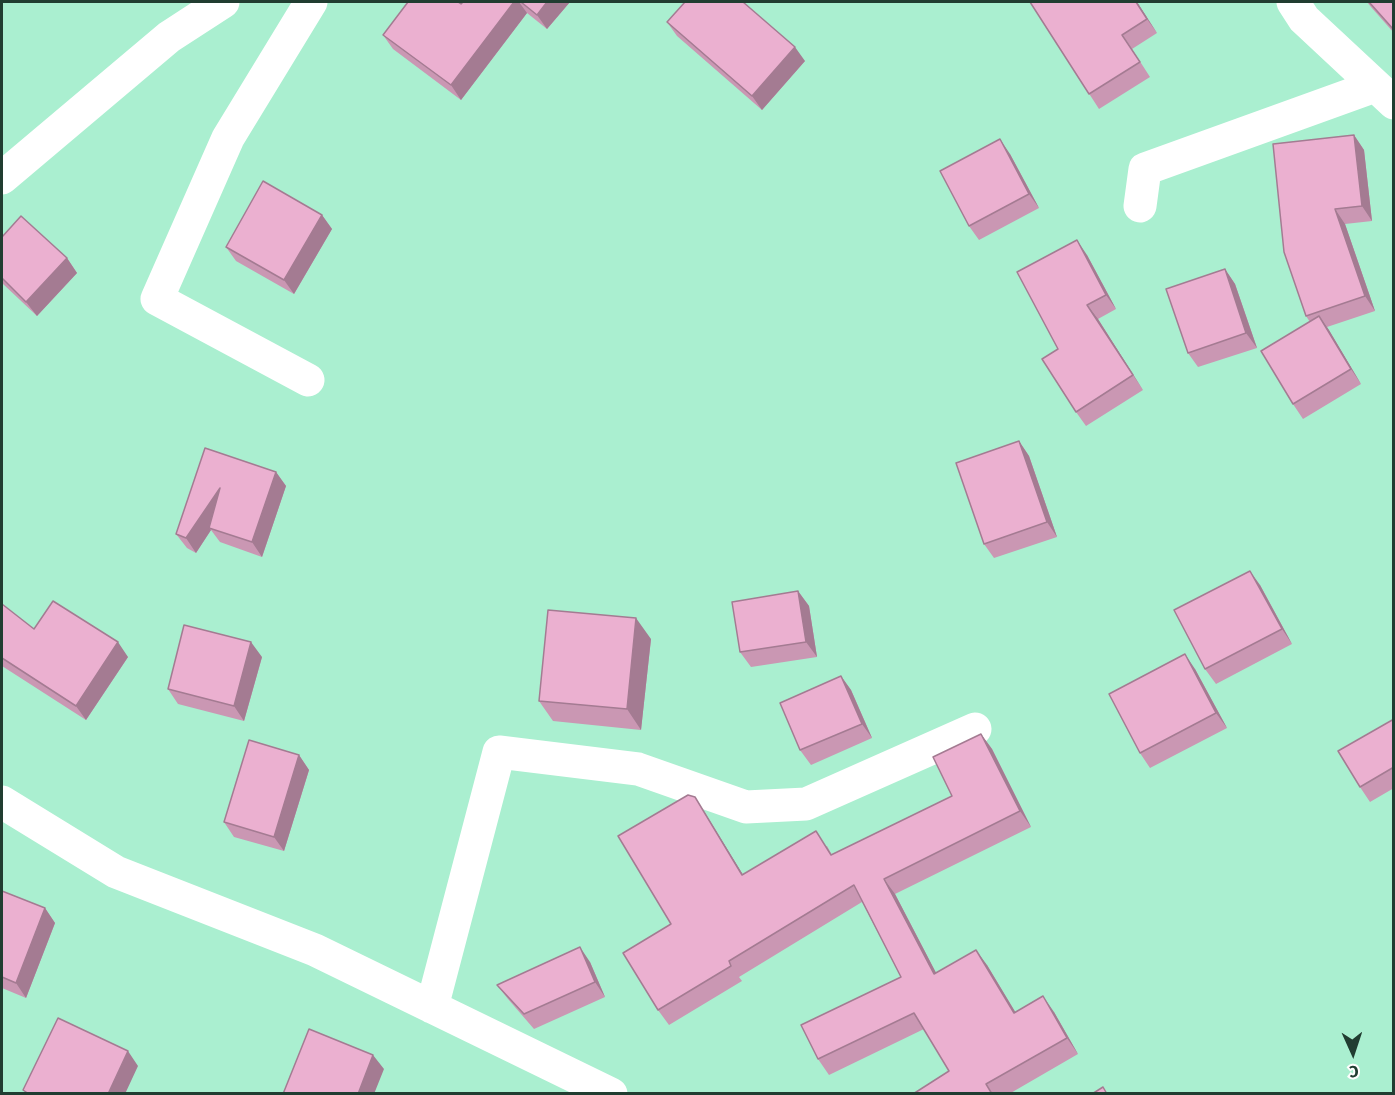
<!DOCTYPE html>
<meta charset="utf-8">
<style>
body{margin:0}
#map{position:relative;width:1395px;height:1095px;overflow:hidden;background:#aaefd0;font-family:"Fira Sans",sans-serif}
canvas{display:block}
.frame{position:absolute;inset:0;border:3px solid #213d31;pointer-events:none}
.north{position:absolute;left:1323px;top:1023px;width:60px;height:60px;-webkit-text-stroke:4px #fefefe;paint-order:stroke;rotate:177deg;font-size:16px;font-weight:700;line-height:24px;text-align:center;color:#213d31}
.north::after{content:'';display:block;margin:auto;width:21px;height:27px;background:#213d31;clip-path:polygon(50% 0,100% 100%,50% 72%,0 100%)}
</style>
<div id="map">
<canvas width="1395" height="1095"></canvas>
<div class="frame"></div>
<div class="north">С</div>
</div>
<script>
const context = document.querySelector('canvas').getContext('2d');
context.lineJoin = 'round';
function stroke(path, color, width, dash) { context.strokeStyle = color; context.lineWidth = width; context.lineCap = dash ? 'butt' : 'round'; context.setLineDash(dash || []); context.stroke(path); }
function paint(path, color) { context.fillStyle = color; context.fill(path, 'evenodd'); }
stroke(new Path2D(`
 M1293 2 1304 19 1394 103
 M2 178 169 37 223 2
 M1140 206 1145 169 1375 86
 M308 380 157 299 228 138 311 2
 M2 802 116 872 315 950 611 1094
 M432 1007 499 752 638 769 746 807 806 804 975 729`), '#fff', 33);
paint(new Path2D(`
 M463 2H570L547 29 527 13 461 100 393 49 383 35 461 4Z
 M1030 2H1137L1157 33 1132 49 1150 77 1099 109Z
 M1367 2H1394V33L1371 7Z
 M667 22 805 61 762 110 677 36Z
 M1354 135 1364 150 1372 221 1345 224 1375 311 1327 327 1361 384 1303 419 1293 404 1310 322 1306 316Z
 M1010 154 1039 208 979 240 969 226Z
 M322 215 332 229 294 294 236 261 226 247Z
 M2 237 67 258 77 273 37 316 2 283Z
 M1087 255 1116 309 1098 319 1143 390 1086 426 1076 412 1058 349Z
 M1225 269 1235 284 1257 348 1198 367 1188 353Z
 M1019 441 1029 456 1057 537 994 558 984 544Z
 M276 472 286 486 262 557 220 542 211 530 196 553 187 548 176 534Z
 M1260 585 1292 644 1216 684 1205 669Z
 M798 591 809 606 817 657 751 667 740 652Z
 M2 604 34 629 128 657 86 720 2 666Z
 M651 639 641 730 553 721 539 701Z
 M262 657 244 721 178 704 168 689Z
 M1195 669 1227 728 1150 768 1140 753Z
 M841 676 851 690 872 738 811 765 800 750Z
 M1394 719V788L1370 802 1360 787Z
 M981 734 992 749 1031 827 895 894 936 973 987 965 1015 1012H1054L1078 1054 1009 1094H913L949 1071 924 1029 829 1075 818 1059 901 977 862 902 739 977 742 981 669 1025 658 1010 705 813 743 875 827 846 832 855 952 796Z
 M299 755 309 770 284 851 234 837 224 822Z
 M2 891 45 908 55 923 26 998 2 988Z
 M590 962 605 997 534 1029 508 999 497 985Z`), '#ca97b3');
paint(new Path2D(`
 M514 2H519L527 13 461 100 451 85Z
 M547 2H570L547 29 537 15Z
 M1136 2H1137L1157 33 1147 19Z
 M795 47 805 61 762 110 752 96Z
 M1354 135 1364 150 1372 221 1362 206Z
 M1000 139 1010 154 1039 208 1029 194Z
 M1335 209 1345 224 1375 311 1365 296Z
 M322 215 332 229 294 294 284 280Z
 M1077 240 1087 255 1116 309 1106 295Z
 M67 258 77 273 37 316 26 302Z
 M1225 269 1235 284 1257 348 1246 333Z
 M1087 305 1098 319 1143 390 1133 375Z
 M1319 316 1329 330 1361 384 1351 369Z
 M1019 441 1029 456 1057 537 1047 522Z
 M276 472 286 486 262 557 252 542Z
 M220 488 209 528 211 530 196 553 186 538Z
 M1250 571 1260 585 1292 644 1282 629Z
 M798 591 809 606 817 657 806 642Z
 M636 618 651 639 641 730 627 709Z
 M118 642 128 657 86 720 76 706Z
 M251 642 262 657 244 721 234 706Z
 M1185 654 1195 669 1227 728 1216 713Z
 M841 676 851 690 872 738 862 724Z
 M981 734 992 749 1031 827 1020 811Z
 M299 755 309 770 284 851 274 837Z
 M695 797 705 813 753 891 742 875Z
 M884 879 895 894 945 990 934 974Z
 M45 908 55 923 26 998 16 983Z
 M580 947 590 962 605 997 595 982Z
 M976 950 987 965 1025 1028 1014 1013Z
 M1043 996 1054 1012 1078 1054 1067 1038Z
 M128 1051 138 1066 125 1094H108Z
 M373 1055 384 1069 374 1094H358Z`), '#a47b92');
const building = new Path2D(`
 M408 2H458L461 4 463 2H514L451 85 383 35Z
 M521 2H547L537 15Z
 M685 2H743L795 47 752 96 667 22Z
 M1030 2H1136L1147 19 1122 35 1140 62 1089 94Z
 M1369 2H1394V30Z
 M1354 135 1362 206 1335 209 1365 296 1306 316 1284 252 1273 144Z
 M1000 139 1029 194 969 226 940 171Z
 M263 181 322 215 284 280 226 247Z
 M21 216 67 258 26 302 2 278V237Z
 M1077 240 1106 295 1087 305 1133 375 1076 412 1042 359 1058 349 1017 272Z
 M1225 269 1246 333 1188 353 1166 289Z
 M1319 316 1351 369 1293 404 1261 351Z
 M1019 441 1047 522 984 544 956 463Z
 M205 448 276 472 252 542 209 528 220 488 186 538 176 534Z
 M1250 571 1282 629 1205 669 1174 610Z
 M798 591 806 642 740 652 732 602Z
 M53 601 118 642 76 706 2 658V604L34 629Z
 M548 610 636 618 627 709 539 701Z
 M184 625 251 642 234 706 168 689Z
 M1185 654 1216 713 1140 753 1109 694Z
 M841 676 862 724 800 750 780 703Z
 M1394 719V767L1360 787 1338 751Z
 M981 734 1020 811 884 879 934 974 976 950 1014 1013 1043 996 1067 1038 986 1084 992 1094H913L949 1071 914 1013 818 1059 801 1025 901 977 854 885 729 961 731 966 658 1010 623 953 671 924 618 836 688 795 695 797 742 875 816 831 831 855 952 796 933 757Z
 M249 740 299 755 274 837 224 822Z
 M2 891 45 908 16 983 2 977Z
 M580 947 595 982 524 1014 497 985Z
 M58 1018 128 1051 108 1094H29L23 1090Z
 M309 1029 373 1055 358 1094H283Z
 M1103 1087 1107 1094H1092Z`);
paint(building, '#ebb0d0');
stroke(building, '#a47b92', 1.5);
</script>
